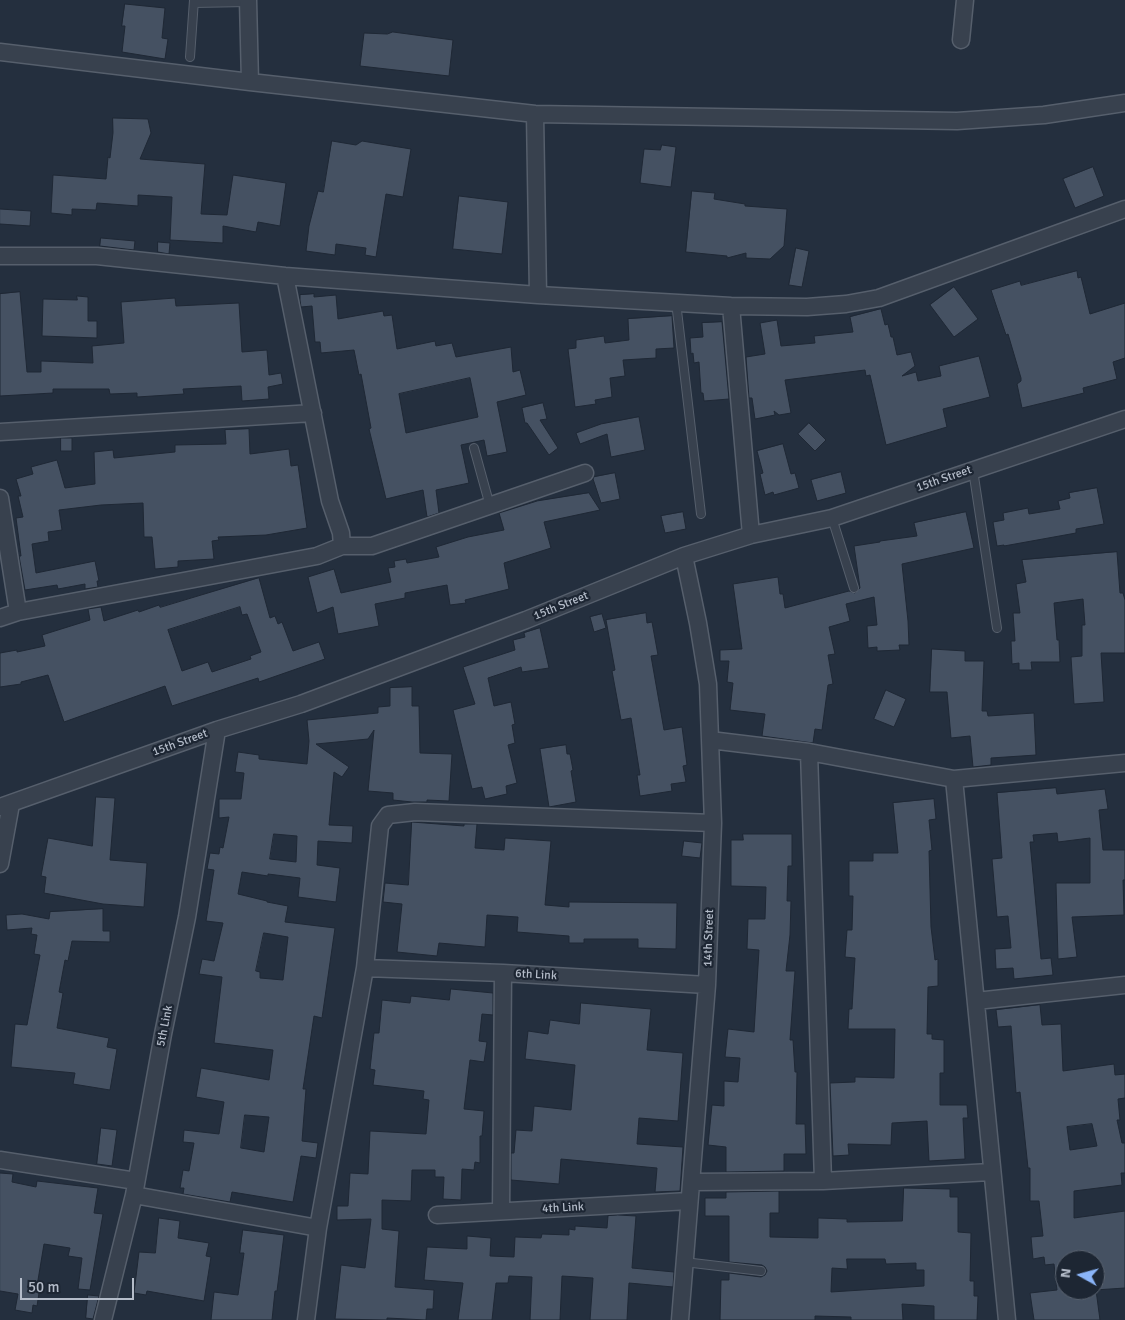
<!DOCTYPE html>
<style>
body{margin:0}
#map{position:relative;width:1125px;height:1320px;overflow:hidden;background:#242f3e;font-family:Signika,sans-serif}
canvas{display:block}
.north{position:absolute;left:1055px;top:1250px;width:50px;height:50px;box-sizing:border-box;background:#1d2633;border:1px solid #59626f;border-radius:50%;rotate:277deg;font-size:14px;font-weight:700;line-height:20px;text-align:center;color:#b4bcc9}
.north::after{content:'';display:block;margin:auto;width:18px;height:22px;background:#8ab4f8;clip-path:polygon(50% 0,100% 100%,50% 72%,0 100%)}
.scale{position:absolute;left:20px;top:1278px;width:114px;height:22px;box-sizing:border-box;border:2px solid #b4bcc9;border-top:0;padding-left:6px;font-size:15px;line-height:18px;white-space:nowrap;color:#b4bcc9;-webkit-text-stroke:4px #1d2633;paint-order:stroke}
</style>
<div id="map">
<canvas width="1125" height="1320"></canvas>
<div class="north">N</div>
<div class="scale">50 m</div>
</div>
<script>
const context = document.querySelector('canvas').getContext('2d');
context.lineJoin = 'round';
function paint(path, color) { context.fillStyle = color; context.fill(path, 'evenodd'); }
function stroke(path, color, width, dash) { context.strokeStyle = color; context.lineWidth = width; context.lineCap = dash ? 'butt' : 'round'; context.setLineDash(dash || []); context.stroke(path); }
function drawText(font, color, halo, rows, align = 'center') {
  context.font = font + ' Signika,sans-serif'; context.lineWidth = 4.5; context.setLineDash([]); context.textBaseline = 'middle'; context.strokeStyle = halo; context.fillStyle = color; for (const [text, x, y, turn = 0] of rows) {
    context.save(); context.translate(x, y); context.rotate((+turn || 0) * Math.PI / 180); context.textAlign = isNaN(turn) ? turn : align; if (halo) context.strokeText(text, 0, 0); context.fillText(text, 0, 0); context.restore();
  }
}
const building = new Path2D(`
 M125 4 165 8 162 38 168 39 165 59 122 52 125 26H122Z
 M393 32 453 40 449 76 360 66 364 33 387 34Z
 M113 118 148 119 151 133 140 159 205 164 201 214 227 215 233 175 286 183 280 226 258 222 256 232 223 226V243L170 240 172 197 138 195V206L97 203 96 210 72 209V215L51 213 53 175 106 179 108 157 110 158 113 133Z
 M332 141 356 145 362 141 411 149 403 197 386 194 376 257 365 255 366 248 336 244 335 255 306 251 309 226 318 191 323 192Z
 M662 145 676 147 671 187 640 183 644 149 660 150Z
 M1093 167 1104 196 1075 208 1063 179Z
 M692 191 715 193 714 199 745 204V206L787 209 784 246 770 259 746 258V253L727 258V256L686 252Z
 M459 196 508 202 502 254 453 249Z
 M0 209 31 211 30 226 0 224Z
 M101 238 135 241 134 250 100 246Z
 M158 242 170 243 169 254 158 252Z
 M796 248 809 251 802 287 789 285Z
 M1077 271 1078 278 1081 277 1090 314 1125 303V358L1113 362 1117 379 1083 388 1084 393 1022 408 1017 384 1021 381V378L1008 334 1006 335 991 290 1020 281 1021 285Z
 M954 287 978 319 954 337 930 305Z
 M20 292 27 372H41V361L93 363 92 346 124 343 121 302 175 298 176 306 239 303 242 352 267 350 269 375 281 373 283 384 268 387 269 399 242 401 241 386 183 389 184 394 137 397V393L110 394 109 389H53V393L0 396V294Z
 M314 294V297L336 295 338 319 383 311 384 316 392 315 397 349 435 341 436 346 452 343 456 357 511 347 513 372 520 370 526 395 497 402 507 452 487 456 484 440 461 445 469 483 436 490 439 513 427 517 423 490 386 499 369 429 371 428 361 374 359 375 354 350 321 353 320 342H315L312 306 301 307 300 300V295ZM470 378 478 417 406 433 399 394Z
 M77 296 88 297V321H97V338L42 336 43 299 77 300Z
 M881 309 885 325 888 324 891 337H893L897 355 911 352 915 366 902 376 916 372 918 381 941 376 939 366 979 356 990 397 943 409 947 427 886 445 870 375 866 376 865 370 785 380 791 413 779 415 774 411 775 415 755 419 752 398H749L746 357 765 354 760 323 777 320 781 346 815 343 814 336 853 332 850 317Z
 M672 316 674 348 656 349V358L623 360 625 376 610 378 612 397 595 400 596 404 575 407 568 349 576 348V340L604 336 605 343 629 340 628 319Z
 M722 322 729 399 704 401 703 393H701L699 362 694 363 693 353 691 354 690 338 703 337 702 323Z
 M543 403 547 419 540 420 558 448 549 455 527 423H525L522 408Z
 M639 417 645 450 611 457 607 434 580 444 576 433 601 424Z
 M809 423 826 440 815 451 798 434Z
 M249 429 250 454 289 449 291 466 298 465 307 528 266 535 218 537 219 540 212 541 214 559 178 561V567L155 569 152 537H144L143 503 101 505 59 510 62 530 48 532 49 541 32 544 36 573 95 561 99 581H97L98 587 85 589V584L58 589 57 585 25 590 19 556H21L16 518 23 517 18 496H21L16 479 33 474 31 467 57 460 65 488 95 484 94 452 113 450 114 458 175 452V445L226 444 225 430Z
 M61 438H72V451H61Z
 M783 444 791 474 795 473 799 488 774 495 773 492 765 495 760 474 763 473 757 451Z
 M841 472 846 493 817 501 811 480Z
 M615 473 620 499 601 503 593 479 594 477Z
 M1097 488 1104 524 1076 529V533L1004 546V545L997 546 993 522 1004 520 1003 513 1028 508 1029 514 1060 509 1058 501 1070 498 1069 493Z
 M589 493 600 510 544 522 551 548 504 563 509 589 465 600 466 603 450 605 447 585 405 593V598L375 604 379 626 338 634 333 607 317 613 308 577 334 569 341 593 391 582 388 568 395 567 394 561 406 559 407 563 439 557 436 547 468 537 504 530 499 513 537 501Z
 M683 512 686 529 665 533 661 516Z
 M966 512 974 548 902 564 908 621 909 645H899L900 650 877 651V647L868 648 867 626 877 625 874 597 846 604 850 621 829 627 835 654 828 655 833 684 828 685 822 730 815 729 813 743 762 736 765 714 730 710 733 683 727 682 729 661H720V650L742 649 733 584 778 577 780 594H783L785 608 849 591 855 593 860 588 854 546 880 542V541L917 536 914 523Z
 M1117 552 1120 593H1123L1125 600V653H1101L1104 702 1074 704 1071 657 1082 656V625H1085L1083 599 1054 603 1057 640H1059L1060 662H1031L1032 670H1019V663L1012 664 1011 641H1015L1013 613H1020L1016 584 1026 582 1022 560Z
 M259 578 270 618 275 616 278 624 282 622 293 651 319 642 325 659 259 682 258 678 172 706 165 686 64 722 48 675 21 682V684L0 687V653L17 650V652L45 646 42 635 90 620 88 609 101 607 104 621 138 610 139 612 159 605 160 607ZM240 607 242 615 247 614 261 652 250 656 251 659 212 672 208 662 182 671 168 630Z
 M646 613 647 623 652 622 658 655 651 656 664 730 682 727 687 765 683 766 686 782 671 784 672 791 640 796 637 775H640L631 718 621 720 612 671 615 670 606 620Z
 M602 614 606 628 594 632 590 617Z
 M540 628 549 668 522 672 521 667 488 678 494 706 511 702 515 724 512 725 515 743 508 745 517 783 506 786 507 794 485 799 482 787 472 789 453 710 475 704 463 667 515 650 513 640 525 637 524 633Z
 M932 649 965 651V661H984L982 711H987L988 716 1034 713 1036 755 991 758V765L973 767 970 736 951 738 947 692H930Z
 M412 687V706H419L420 753 452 754 449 801 427 800V802H412L393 800V793L368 791 374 730 368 739 316 744 349 767 342 777 334 772 329 825 353 826 352 843 318 841 317 865 340 868 336 902 298 897 300 878 268 874V876L242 872 238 894 267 901V902L288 906 285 922 335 928 322 1018 314 1016 303 1089H306L302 1141 318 1143 316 1158 301 1156 293 1202 232 1192 230 1202 183 1194 184 1188H180L183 1170 189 1171 194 1143 183 1142 184 1130 219 1134 224 1102 196 1097 201 1068 269 1080 273 1050 214 1043 222 977 199 974 202 959 214 961 223 923 206 921 214 870 207 869 210 853 219 854 220 847 223 848 229 817 219 818V799H241L244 773 235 772 238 752 259 755V759L307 764 309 741 307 720 378 713V707L390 706V688ZM274 834 297 836 296 862 270 859ZM264 933 288 937 283 980 260 978V972L256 971ZM245 1115 269 1117 264 1152 241 1148Z
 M886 690 906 699 894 727 874 719Z
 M566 745 567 754H570L573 770 571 771 576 802 549 807 540 749Z
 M1056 788 1057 794 1105 789 1108 809 1099 810 1103 850H1125V880H1123L1124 915 1072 917 1077 957 1058 959 1056 883H1090V838L1058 842 1057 833 1033 835 1034 842H1030L1041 959 1051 958 1053 975 1014 979 1013 968 996 969 995 949 1011 948 1008 916 997 917 992 859 1002 858 997 793Z
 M96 797 115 798 110 860 147 863 144 907 103 904 44 893 46 877 41 876 48 838 92 846Z
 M934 799 936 819 929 820 932 850 929 851 931 927 935 960 938 959V986L928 987 927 1034H932V1039L944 1040V1073H940V1105H967L968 1118H963L965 1159 929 1161 927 1121 892 1123 891 1145 848 1144 849 1155 833 1156 830 1083 855 1082V1077L894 1078 895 1029H848L849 1009H852L855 958 845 957 847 930H852L853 896H849V861H873V853H898L893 803Z
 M412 822 464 826V824H477L475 848 504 850 505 838 551 841 545 905 569 907V902L677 903 676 949 638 948V939H584V943H569V936L517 932 518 917 487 915 485 947 439 943 437 956 397 952 402 904 383 902 385 883 408 885Z
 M743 834H792V866H788L787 901H791L790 935 786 971H795L790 1040H793L795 1072H797L796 1124H805L806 1154H784V1171L726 1172V1147L708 1145 712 1105 724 1106V1081L738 1082 740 1058 725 1057 728 1029 754 1032 759 950 747 949 748 919H765L766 887 731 886V840H743Z
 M684 841 702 843 700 858 682 856Z
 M103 909V931H110V942L72 941 68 961 65 960 59 992 63 993 57 1028 109 1038 107 1047 117 1049 110 1090 73 1084 75 1073 11 1067 15 1024 27 1025 40 955 34 954 37 935 31 934 32 928 7 930 6 915 22 914 49 919 50 912Z
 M451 989 493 993V1015L482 1014 479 1041 487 1042 484 1062 470 1060 464 1109 484 1111 482 1136H480V1163L475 1162 474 1170 462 1169 461 1200 443 1199 444 1177H435V1170H412L411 1201 382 1200V1229L399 1231 395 1287 434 1290 433 1309H427L426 1320 387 1318V1320L335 1319 341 1265 365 1268 371 1219 337 1220V1206H348L350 1173 368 1174 370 1131 426 1134 429 1100 423 1099 424 1091 373 1085 375 1070 370 1069 374 1033H379L382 1000 410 1003 411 996 449 1000Z
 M581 1003 651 1009 647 1050 683 1053 678 1121 639 1118 637 1144 683 1147 680 1191 655 1192 657 1168 561 1159 559 1184 511 1180V1153H514L516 1130 532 1131 534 1106 571 1110 575 1065 525 1059 528 1031 548 1034 550 1020 579 1024Z
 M1040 1005 1042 1025 1061 1024 1063 1071 1114 1064 1115 1075 1125 1074V1098L1118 1099 1120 1120H1117L1122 1143H1125V1173H1121L1122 1185 1074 1191V1218L1125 1211V1288L1095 1290V1260H1065V1290H1096L1100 1320H1034L1030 1293 1057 1290 1054 1264 1045 1265 1044 1257 1033 1259 1031 1237 1043 1236 1039 1201H1030V1168H1028L1020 1092 1016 1093 1011 1026 998 1027 996 1010ZM1092 1124 1097 1146 1070 1150 1067 1127Z
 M101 1128 117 1130 112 1166 97 1164Z
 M0 1173 13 1174 12 1182 36 1187 37 1181 98 1188 94 1213 103 1214 90 1290 78 1289 82 1258 68 1256 70 1248 44 1244 36 1292 39 1293 37 1306 33 1305 32 1313 15 1310 18 1294 0 1291Z
 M904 1188 950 1189V1197H958V1232L971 1233 970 1281H974V1296H978L977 1320H934V1306L902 1304 903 1320H851V1317L815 1316V1320H720L721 1280H729V1273L761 1277 765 1275 767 1271 765 1267 762 1265 729 1262V1216H705V1198H726V1192L779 1191V1213H770V1237L818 1238V1218L847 1219V1222L902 1221ZM847 1259H885L886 1264 916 1263V1270H924V1286L831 1292 832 1268 847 1269Z
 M618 1215 636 1216 632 1268 674 1272 673 1287 629 1283 627 1320H590L593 1278 562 1276 560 1320H530L532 1277 509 1276 508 1283H496L492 1320H458L463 1283 424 1280 427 1247 467 1249V1236L491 1238 490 1256 514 1257 515 1237 541 1238 542 1234 569 1235V1229L575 1230V1226L607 1228 608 1216Z
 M159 1218 180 1221 178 1238 209 1243 206 1256 211 1257 204 1301 147 1291 146 1295 134 1293 139 1252 155 1253Z
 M243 1230 284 1235 277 1291H275L272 1320H211L214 1292 238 1295 244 1253H240Z
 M88 1295 99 1296 93 1319 86 1318Z`);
paint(building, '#455162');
stroke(building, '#1f2835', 1);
const lane = new Path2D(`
 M194 3 248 2
 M190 57 194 0
 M676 302 701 514
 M474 448 490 506
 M973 470 997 628
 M832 518 854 588
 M684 1262 761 1271`);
const street = new Path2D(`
 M248 0 250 82
 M961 40 965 0
 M0 52 250 82 535 114 957 121 1044 115 1125 103
 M535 114 538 295
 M0 256H97L285 276 538 295 731 306 807 307 846 304 879 298 1125 209
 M731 306 751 535
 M0 432 313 413
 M0 498 18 612
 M342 546H372L585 473
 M0 618 18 612 317 556 342 546 341 533 330 501 285 276
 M710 740 809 752 954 779 1125 763
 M809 752 823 1181
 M954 779 1007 1320
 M0 807 217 730 301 704 526 620 684 556 751 535 832 518 1125 419
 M0 864 11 804
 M365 968 503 973 707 985
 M976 1001 1125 985
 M0 1160 136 1181
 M691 1182 823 1181 991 1172
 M134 1195 318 1228
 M501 1211 503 973
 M437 1215 689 1201
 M103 1320 134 1195 163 1034 187 917 217 730
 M306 1320 318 1228 365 968 380 826 388 815 415 812 713 823
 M680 1320 707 985 713 823 708 684 698 623 684 556`);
stroke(lane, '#565f6c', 10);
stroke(street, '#565f6c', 19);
stroke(lane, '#38414e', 8);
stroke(street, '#38414e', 16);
drawText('12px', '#b4bcc9', '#1d2633', [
 ["15th Street",944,479,-19],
 ["15th Street",561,606,-22],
 ["15th Street",180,743,-20],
 ["14th Street",709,938,-88],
 ["6th Link",536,975,3],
 ["5th Link",165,1026,-79],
 ["4th Link",563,1208,-3]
]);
</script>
